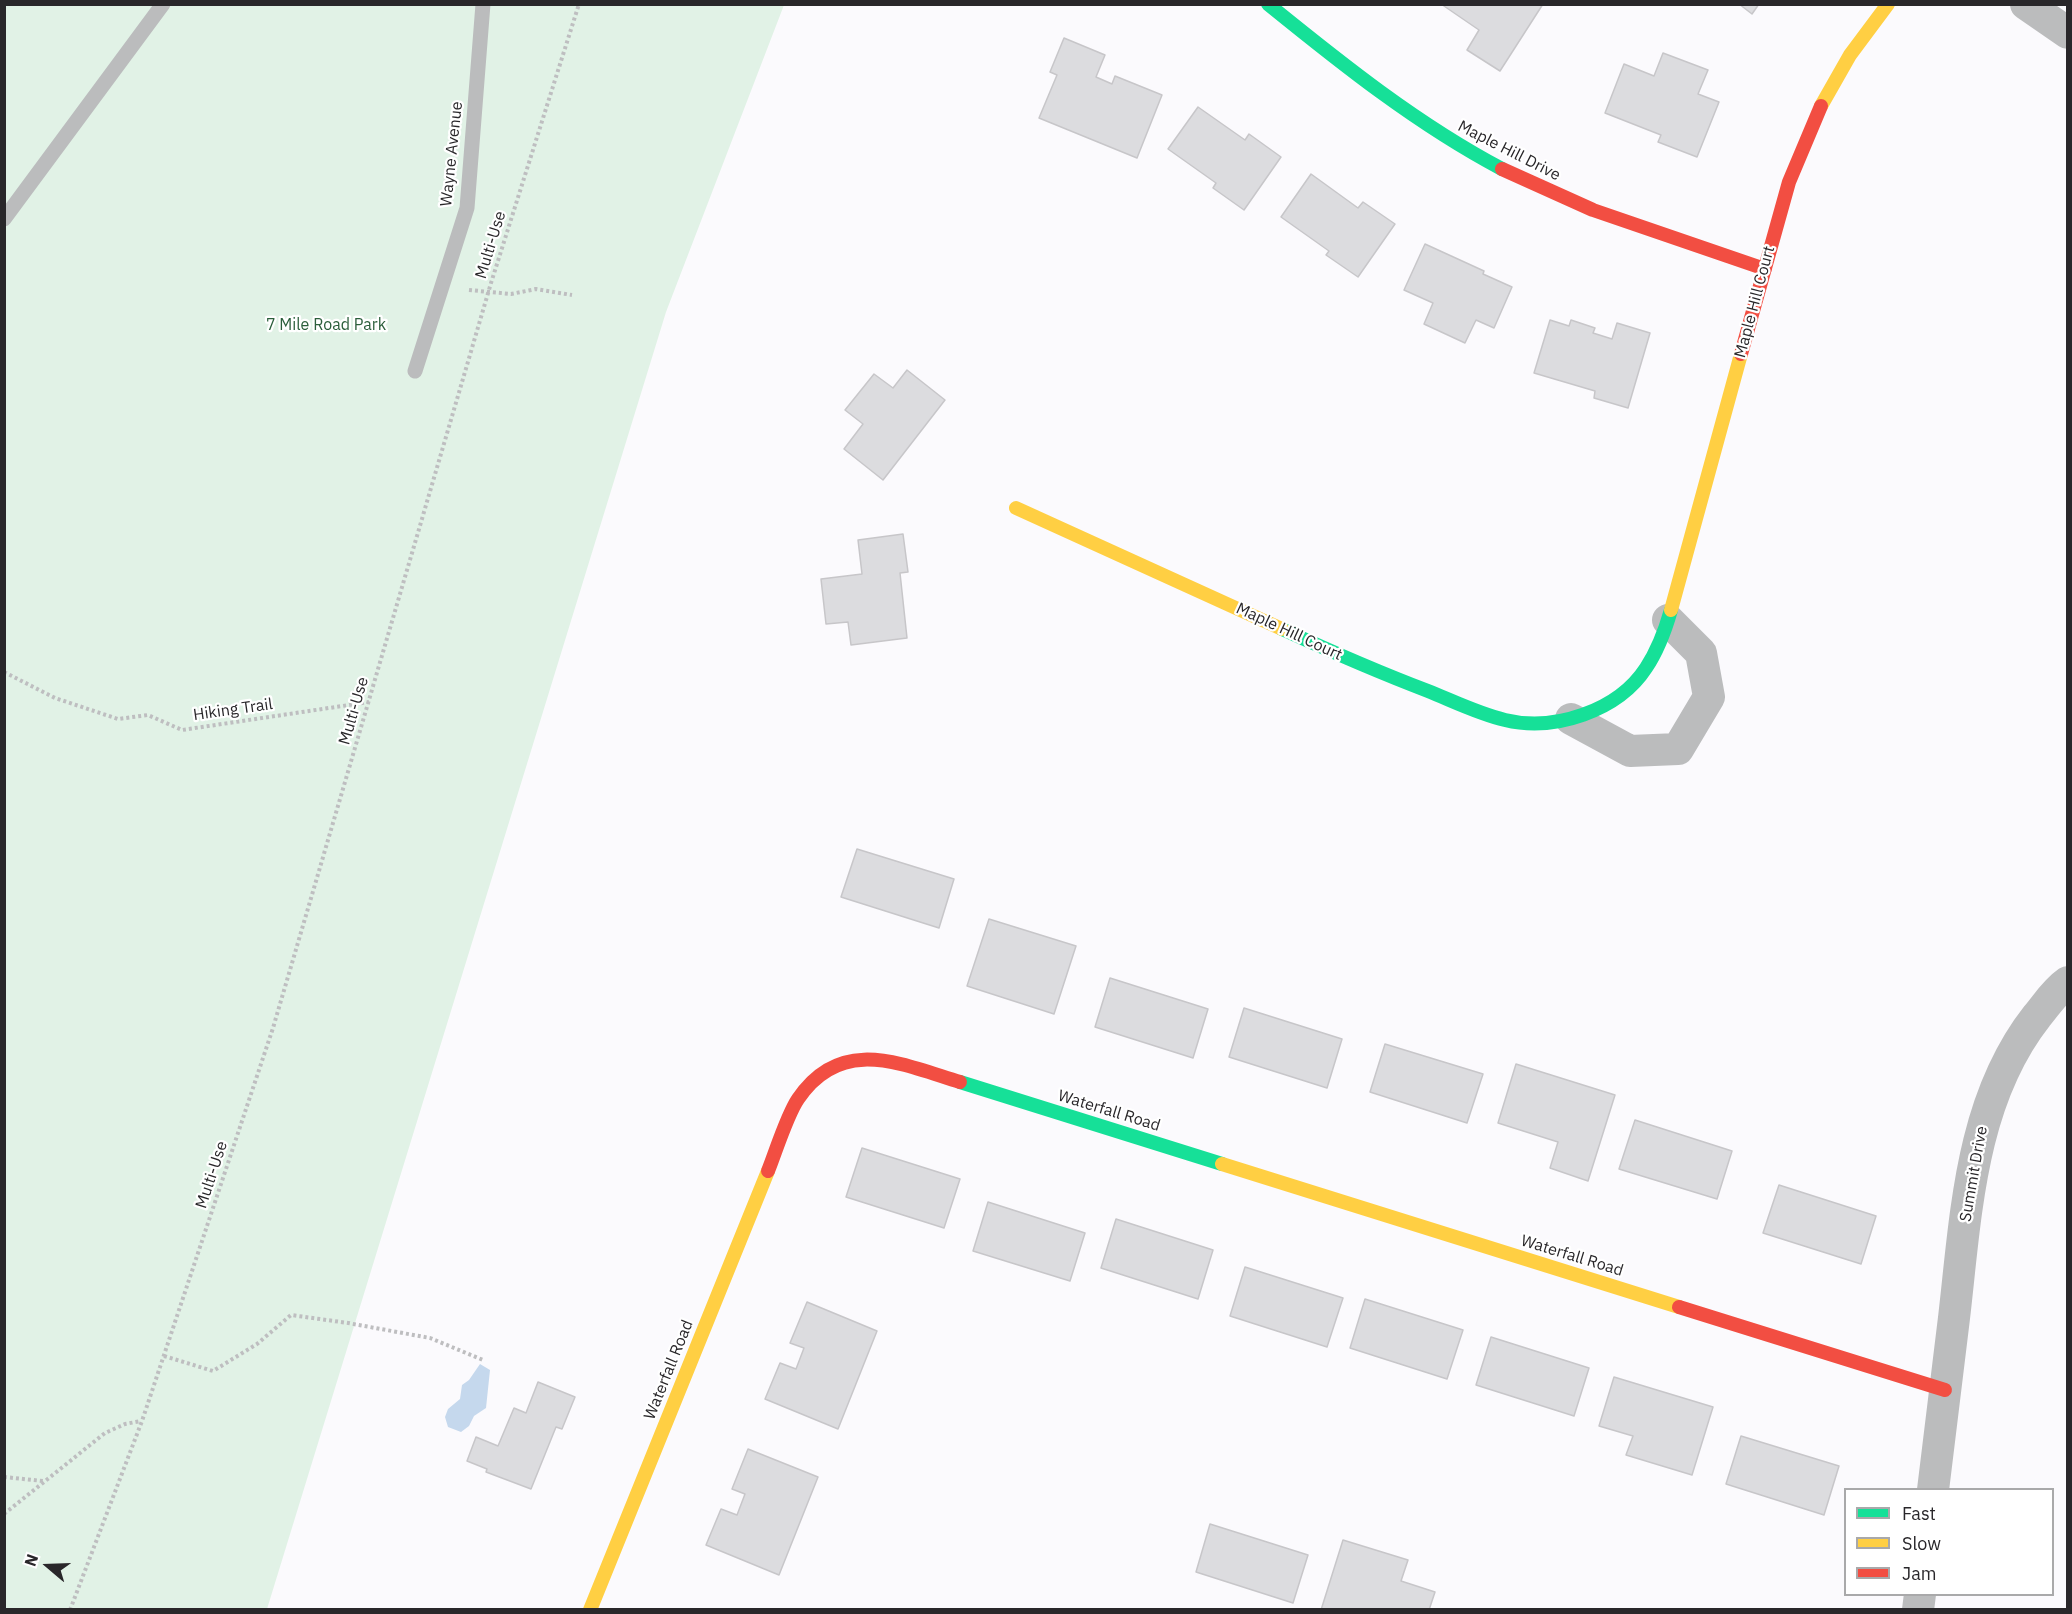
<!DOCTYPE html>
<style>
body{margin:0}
#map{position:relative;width:2072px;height:1614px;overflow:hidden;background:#fbfafd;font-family:"IBM Plex Sans",sans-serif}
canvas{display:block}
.frame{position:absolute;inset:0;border:6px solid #29272a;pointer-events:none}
.legend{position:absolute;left:1844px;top:1488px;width:210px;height:108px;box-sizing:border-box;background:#fff;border:2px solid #a9a9aa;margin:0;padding:8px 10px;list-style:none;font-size:18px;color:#29272a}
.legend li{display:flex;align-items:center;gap:12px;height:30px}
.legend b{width:30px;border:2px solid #a9a9aa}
.north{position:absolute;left:18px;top:1536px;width:60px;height:60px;-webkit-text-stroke:4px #fff;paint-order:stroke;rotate:289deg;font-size:16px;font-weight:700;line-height:24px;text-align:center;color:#29272a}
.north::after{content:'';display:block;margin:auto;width:21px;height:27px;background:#29272a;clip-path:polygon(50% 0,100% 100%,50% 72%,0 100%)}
</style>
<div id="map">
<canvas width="2072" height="1614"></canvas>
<div class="frame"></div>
<ul class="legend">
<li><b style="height:8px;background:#16e098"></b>Fast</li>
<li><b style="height:8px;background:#ffcf43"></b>Slow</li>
<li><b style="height:8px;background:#f24e42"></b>Jam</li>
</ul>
<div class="north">N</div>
</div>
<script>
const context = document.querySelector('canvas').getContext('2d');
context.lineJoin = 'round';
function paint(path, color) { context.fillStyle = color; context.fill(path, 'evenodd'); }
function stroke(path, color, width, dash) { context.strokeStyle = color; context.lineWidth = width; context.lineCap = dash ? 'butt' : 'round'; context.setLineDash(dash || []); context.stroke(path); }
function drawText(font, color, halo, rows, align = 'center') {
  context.font = font + ' "IBM Plex Sans",sans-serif'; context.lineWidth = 4.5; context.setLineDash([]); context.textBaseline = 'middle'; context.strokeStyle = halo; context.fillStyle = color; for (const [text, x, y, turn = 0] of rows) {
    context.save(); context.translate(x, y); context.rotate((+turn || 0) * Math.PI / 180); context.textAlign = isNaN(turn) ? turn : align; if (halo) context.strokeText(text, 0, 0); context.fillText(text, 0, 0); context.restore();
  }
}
paint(new Path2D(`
 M5 5H784L666 312 267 1609 5 1610Z`), '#e1f2e6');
paint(new Path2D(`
 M480 1364 490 1370 486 1408 474 1416 469 1426 461 1432 448 1427 445 1417 448 1409 460 1399 462 1385 469 1380Z`), '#c5d8ed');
const building = new Path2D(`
 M1441 4H1543L1500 71 1467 50 1479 30Z
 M1739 4H1759L1752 14Z
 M1064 38 1105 55 1096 77 1112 84 1115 76 1162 95 1137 158 1039 118 1057 75 1050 72Z
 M1663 53 1708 70 1698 94 1719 102 1697 157 1658 142 1661 135 1605 113 1624 64 1654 76Z
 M1198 107 1245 140 1249 134 1281 157 1244 210 1213 188 1216 183 1168 149Z
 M1311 174 1358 208 1363 202 1395 224 1358 277 1326 255 1329 251 1281 217Z
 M1425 244 1484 271 1483 274 1512 287 1494 328 1476 320 1465 343 1424 324 1433 303 1404 290Z
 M1550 320 1569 326 1571 320 1595 328 1593 333 1612 339 1617 323 1650 333 1628 408 1594 398 1595 391 1534 373Z
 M907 370 945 400 883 480 844 449 863 424 845 410 874 374 893 388Z
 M903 534 908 572 900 573 907 638 851 645 848 622 826 624 821 579 862 574 858 540Z
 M857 849 954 879 939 928 841 897Z
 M989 919 1076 946 1054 1014 967 986Z
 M1110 978 1208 1009 1193 1058 1095 1027Z
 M1244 1008 1342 1039 1327 1088 1229 1057Z
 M1385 1044 1483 1074 1467 1123 1370 1092Z
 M1516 1064 1615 1095 1588 1181 1550 1168 1558 1142 1498 1123Z
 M1635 1120 1732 1151 1717 1199 1619 1169Z
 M862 1148 960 1179 944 1228 846 1197Z
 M1779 1185 1876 1216 1861 1264 1763 1233Z
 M988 1202 1085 1233 1070 1281 973 1251Z
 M1116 1219 1213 1250 1198 1299 1101 1268Z
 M1245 1267 1343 1298 1327 1347 1230 1316Z
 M1365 1299 1463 1330 1447 1379 1350 1348Z
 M807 1302 877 1331 838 1429 765 1399 780 1363 796 1369 804 1348 790 1343Z
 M1491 1337 1589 1368 1574 1416 1476 1385Z
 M1614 1377 1713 1407 1692 1475 1626 1455 1633 1436 1599 1426Z
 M538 1382 575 1397 562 1429 556 1427 531 1489 486 1472 487 1469 467 1461 476 1437 498 1446 514 1408 526 1413Z
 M1741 1436 1839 1466 1824 1515 1726 1484Z
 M748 1449 818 1477 779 1575 706 1545 721 1509 737 1515 745 1494 732 1489Z
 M1210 1524 1308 1555 1293 1603 1196 1572Z
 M1343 1540 1408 1560 1401 1581 1435 1592 1429 1610H1321Z`);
paint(building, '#dcdcdf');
stroke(building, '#c7c6c9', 1.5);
stroke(new Path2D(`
 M469 290 511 294 536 289 572 295
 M4 672 55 698 118 719 148 715 182 730 369 702
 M164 1356 213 1371 257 1344 291 1315 348 1323 430 1338 483 1360
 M4 1477 43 1481
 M4 1514 105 1433 125 1424 141 1421
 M70 1610 142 1421 273 1028 491 283 579 4`), '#bebec0', 4, [3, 3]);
stroke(new Path2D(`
 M4 219 163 4
 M415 371 467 208 483 4`), '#bbbcbd', 15);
stroke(new Path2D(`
 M2026 4 2068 33
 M1571 719 1630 751 1678 749 1709 697 1701 653 1668 620
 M1933 1490C1940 1432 1947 1375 1954 1318 1966 1215 1970 1101 2037 1016 2047 1004 2055 991 2068 982
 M1918 1610 1920 1594`), '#bbbcbd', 32);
stroke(new Path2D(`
 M1268 4C1342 64 1417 124 1502 169
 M1282 629C1330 651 1378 672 1428 691 1453 701 1479 714 1505 720 1554 732 1618 711 1646 668 1658 650 1665 631 1671 610
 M960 1082 1222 1164`), '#16e098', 14);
stroke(new Path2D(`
 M1821 106 1850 55 1888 4
 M1016 508 1282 629
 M1671 610 1741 354
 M1222 1164 1679 1307
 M590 1610 768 1171`), '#ffcf43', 14);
stroke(new Path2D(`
 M1502 169 1593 210 1765 269
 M1741 354 1789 182 1821 106
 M768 1171C776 1151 787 1115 798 1099 841 1035 901 1064 960 1082
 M1679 1307 1945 1390`), '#f24e42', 14);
drawText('16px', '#29272a', '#fff', [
 ["Maple Hill Drive",1509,151,27],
 ["Wayne Avenue",452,154,-84],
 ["Multi-Use",491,245,-73],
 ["Maple Hill Court",1755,302,-75],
 ["Maple Hill Court",1289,632,25],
 ["Hiking Trail",233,710,-8],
 ["Multi-Use",354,711,-74],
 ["Waterfall Road",1109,1111,17],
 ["Summit Drive",1974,1174,-80],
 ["Multi-Use",212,1175,-72],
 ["Waterfall Road",1572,1256,17],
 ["Waterfall Road",669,1370,-68]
]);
drawText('16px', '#2b5e3b', '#fff', [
 ["7 Mile Road Park",326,325]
]);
</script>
